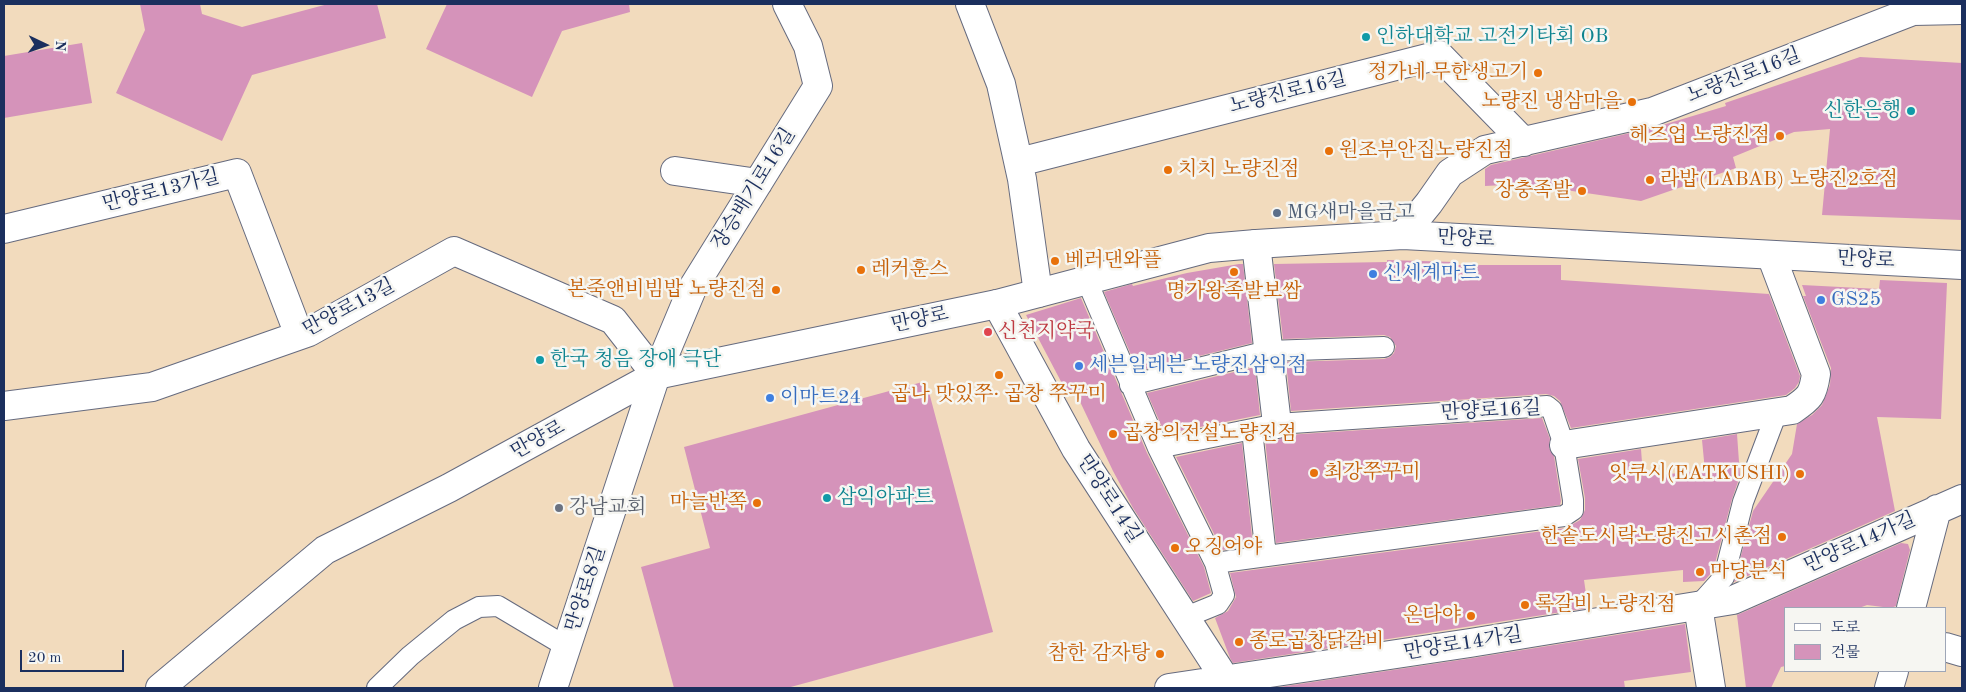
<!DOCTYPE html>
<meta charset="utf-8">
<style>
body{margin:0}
#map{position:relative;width:1966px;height:692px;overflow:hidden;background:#f2dbbd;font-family:"Old Standard TT","Noto Serif KR",serif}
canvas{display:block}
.frame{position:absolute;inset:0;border:5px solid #1b2f5e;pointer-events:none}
.legend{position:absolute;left:1784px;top:607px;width:162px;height:65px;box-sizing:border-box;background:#f6f6f2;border:1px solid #9ea6b7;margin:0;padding:6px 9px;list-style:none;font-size:15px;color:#1b2f5e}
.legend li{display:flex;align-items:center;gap:10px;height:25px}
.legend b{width:25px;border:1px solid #9ea6b7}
.north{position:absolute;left:20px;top:20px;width:50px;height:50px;-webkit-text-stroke:4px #f6f6f2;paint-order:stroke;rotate:93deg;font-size:14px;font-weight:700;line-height:20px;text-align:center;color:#1b2f5e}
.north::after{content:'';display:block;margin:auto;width:18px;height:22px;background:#1b2f5e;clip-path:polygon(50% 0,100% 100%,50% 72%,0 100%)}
.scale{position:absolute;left:20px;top:650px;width:104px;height:22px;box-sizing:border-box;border:2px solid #1b2f5e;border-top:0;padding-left:6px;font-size:15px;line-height:18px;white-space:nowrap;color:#1b2f5e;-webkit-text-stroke:4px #f6f6f2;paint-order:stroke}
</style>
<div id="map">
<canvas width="1966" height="692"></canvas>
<div class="frame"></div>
<ul class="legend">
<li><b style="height:6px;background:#fff"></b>도로</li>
<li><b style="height:14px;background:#d593ba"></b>건물</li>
</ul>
<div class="north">N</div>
<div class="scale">20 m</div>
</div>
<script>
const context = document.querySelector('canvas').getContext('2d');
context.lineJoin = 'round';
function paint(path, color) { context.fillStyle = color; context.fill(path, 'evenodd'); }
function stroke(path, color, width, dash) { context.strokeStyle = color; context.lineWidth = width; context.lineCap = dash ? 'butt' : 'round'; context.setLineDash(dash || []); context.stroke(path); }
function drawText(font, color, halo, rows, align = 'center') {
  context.font = font + ' "Old Standard TT","Noto Serif KR",serif'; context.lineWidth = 5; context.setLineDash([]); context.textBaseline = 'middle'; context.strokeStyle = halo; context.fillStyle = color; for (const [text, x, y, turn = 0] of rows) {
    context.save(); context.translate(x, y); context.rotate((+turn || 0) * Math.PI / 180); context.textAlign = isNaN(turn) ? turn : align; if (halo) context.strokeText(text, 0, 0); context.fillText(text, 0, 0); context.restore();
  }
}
paint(new Path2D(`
 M140 4H200L202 14 242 27 328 4H377L386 38 252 75 222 141 116 93 145 30Z
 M447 4H629L630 12 562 31 532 97 426 49Z
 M82 43 92 103 4 118V56Z
 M1860 57 1962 63V220L1822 215 1830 129 1794 132 1733 157 1736 168 1641 201 1524 184 1485 186V169L1491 165 1656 127 1726 106 1725 103Z
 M1387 260 1455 262V265H1561V280L1769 294 1800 376 1799 382 1795 388 1786 395 1571 428 1560 401 1554 396 1546 394 1291 411 1286 362 1384 359 1390 357 1394 353 1396 346 1390 337 1384 335 1283 339 1274 264 1387 262Z
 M1239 264H1243L1252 343 1138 371 1104 292 1132 284 1133 286 1187 273Z
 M1880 280 1947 283 1941 419 1877 417 1895 511 1734 582 1753 511 1792 454 1797 424 1812 415 1822 405 1830 385 1831 368 1803 296H1806L1802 285 1879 289Z
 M1081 298 1147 453 1204 567 1211 593 1193 601 1133 508 1113 471 1074 389 1066 391 1026 315Z
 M1255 367 1260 415 1165 434 1147 393Z
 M926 381 993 632 787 688H674L641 567 710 548 684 447Z
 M1542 418 1550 439 1549 448 1554 456 1561 501 1560 505 1276 543 1265 439 1278 440 1287 435Z
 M1737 434 1740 476 1732 499 1713 571 1704 581 1683 582V570L1584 580 1588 608 1233 663 1230 658 1215 618 1228 611 1236 597 1230 573 1566 528 1580 520 1585 510V498L1578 459 1641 449 1643 476 1705 471 1702 440Z
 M1242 443 1253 546 1222 550 1176 457Z
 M1901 543 1908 544 1910 550 1896 606 1891 608 1867 605 1859 608H1785V666L1781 667 1771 688H1746L1737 615Z
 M1685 624 1691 672 1624 681 1625 688H1273L1473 658Z`), '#d593ba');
const service = new Path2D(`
 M1087 281 1158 448 1215 563 1224 595 1218 604 1186 617
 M1130 385 1268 351 1384 347
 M1252 430 1266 556
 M1158 448 1277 424 1547 406 1552 410 1564 445 1573 500V510L1564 516 1215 563
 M1698 606 1724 577 1743 502 1777 412
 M377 688 410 656 454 620 479 607 498 606 567 647`);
const minor = new Path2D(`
 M970 4 1001 84 1022 179 1038 293
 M1019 162 1439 55 1524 142
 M675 171 758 183
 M4 229 237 173 299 335
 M1403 235 1429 203 1450 173 1485 150 1652 112 1913 11 1962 10
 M1256 244 1277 424
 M997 304 1076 449 1231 688
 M4 406 152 387 309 332 454 251 613 320 656 375
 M1564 445 1792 410C1810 398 1813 395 1816 374L1771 255
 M1698 606 1711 688
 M1911 608 1937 509
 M1945 647 1962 652
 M553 688 656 375 692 289 818 86 808 46 787 4
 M1169 688 1470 643 1733 600 1962 499
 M1889 688 1894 671`);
const tertiary = new Path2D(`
 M160 688 325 550 449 488 656 375 997 304 1209 248 1256 244 1403 235 1962 265`);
stroke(service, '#666b7f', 22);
stroke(minor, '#666b7f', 30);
stroke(tertiary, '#666b7f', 30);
stroke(service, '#fff', 20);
stroke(minor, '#fff', 28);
stroke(tertiary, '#fff', 28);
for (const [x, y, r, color] of [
 [1366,37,5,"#0f9aa8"],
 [1538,73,5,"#e8710a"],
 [1632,102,5,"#e8710a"],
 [1911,111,5,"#0f9aa8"],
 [1780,136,5,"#e8710a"],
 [1329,151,5,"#e8710a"],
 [1168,170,5,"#e8710a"],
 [1650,180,5,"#e8710a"],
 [1582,191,5,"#e8710a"],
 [1277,213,5,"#5c6f8a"],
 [1055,261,5,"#e8710a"],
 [861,270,5,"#e8710a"],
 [1234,272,5,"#e8710a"],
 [1373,274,5,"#3f7fe0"],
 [776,290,5,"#e8710a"],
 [1821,300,5,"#3f7fe0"],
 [988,332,5,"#e0444e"],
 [540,360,5,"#0f9aa8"],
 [1079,366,5,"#3f7fe0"],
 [999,375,5,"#e8710a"],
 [770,398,5,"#3f7fe0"],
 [1113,434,5,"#e8710a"],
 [1314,473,5,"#e8710a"],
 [1800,474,5,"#e8710a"],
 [827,498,5,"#0f9aa8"],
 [757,503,5,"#e8710a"],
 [559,508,5,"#6b7280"],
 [1782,537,5,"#e8710a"],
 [1175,548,5,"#e8710a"],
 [1700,572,5,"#e8710a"],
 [1525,605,5,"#e8710a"],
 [1471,616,5,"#e8710a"],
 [1239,642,5,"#e8710a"],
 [1160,654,5,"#e8710a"]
]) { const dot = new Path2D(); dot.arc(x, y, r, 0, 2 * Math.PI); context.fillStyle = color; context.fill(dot); stroke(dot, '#f6f6f2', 2); }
drawText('20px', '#0d838f', '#f6f6f2', [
 ["인하대학교 고전기타회 OB",1376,37],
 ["신한은행",1901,111,"right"],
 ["한국 청음 장애 극단",550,360],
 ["삼익아파트",837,498]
], 'left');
drawText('20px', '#c56008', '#f6f6f2', [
 ["정가네 무한생고기",1528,73,"right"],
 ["노량진 냉삼마을",1622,102,"right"],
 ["헤즈업 노량진점",1770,136,"right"],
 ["원조부안집노량진점",1339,151],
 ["치치 노량진점",1178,170],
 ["라밥(LABAB) 노량진2호점",1660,180],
 ["장충족발",1572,191,"right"],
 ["베러댄와플",1065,261],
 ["레커훈스",871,270],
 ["본죽앤비빔밥 노량진점",766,290,"right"],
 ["명가왕족발보쌈",1234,292,"center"],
 ["곱나 맛있쭈· 곱창 쭈꾸미",999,395,"center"],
 ["곱창의전설노량진점",1123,434],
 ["최강쭈꾸미",1324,473],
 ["잇쿠시(EATKUSHI)",1790,474,"right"],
 ["마늘반쪽",747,503,"right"],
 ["한솥도시락노량진고시촌점",1772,537,"right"],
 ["오징어야",1185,548],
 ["마당분식",1710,572],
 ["록갈비 노량진점",1535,605],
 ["온다야",1461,616,"right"],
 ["종로곱창닭갈비",1249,642],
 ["참한 감자탕",1150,654,"right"]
], 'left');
drawText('20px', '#1b2f5e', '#f6f6f2', [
 ["노량진로16길",1744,76,-21],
 ["노량진로16길",1288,93,-14],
 ["장승배기로16길",754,189,-58],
 ["만양로13가길",161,191,-14],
 ["만양로",1466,239,3],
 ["만양로",1866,260,3],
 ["만양로13길",349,308,-28],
 ["만양로",920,320,-12],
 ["만양로16길",1491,411,-3],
 ["만양로",538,440,-29],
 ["만양로14길",1109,499,57],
 ["만양로14가길",1860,543,-24],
 ["만양로8길",586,589,-72],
 ["만양로14가길",1463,644,-9]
]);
drawText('20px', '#4e5e75', '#f6f6f2', [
 ["MG새마을금고",1287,213]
], 'left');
drawText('20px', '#366cbe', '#f6f6f2', [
 ["신세계마트",1383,274],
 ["GS25",1831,300],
 ["세븐일레븐 노량진삼익점",1089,366],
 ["이마트24",780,398]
], 'left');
drawText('20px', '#be3a42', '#f6f6f2', [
 ["신천지약국",998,332]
], 'left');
drawText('20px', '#5b616d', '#f6f6f2', [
 ["강남교회",569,508]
], 'left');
</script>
